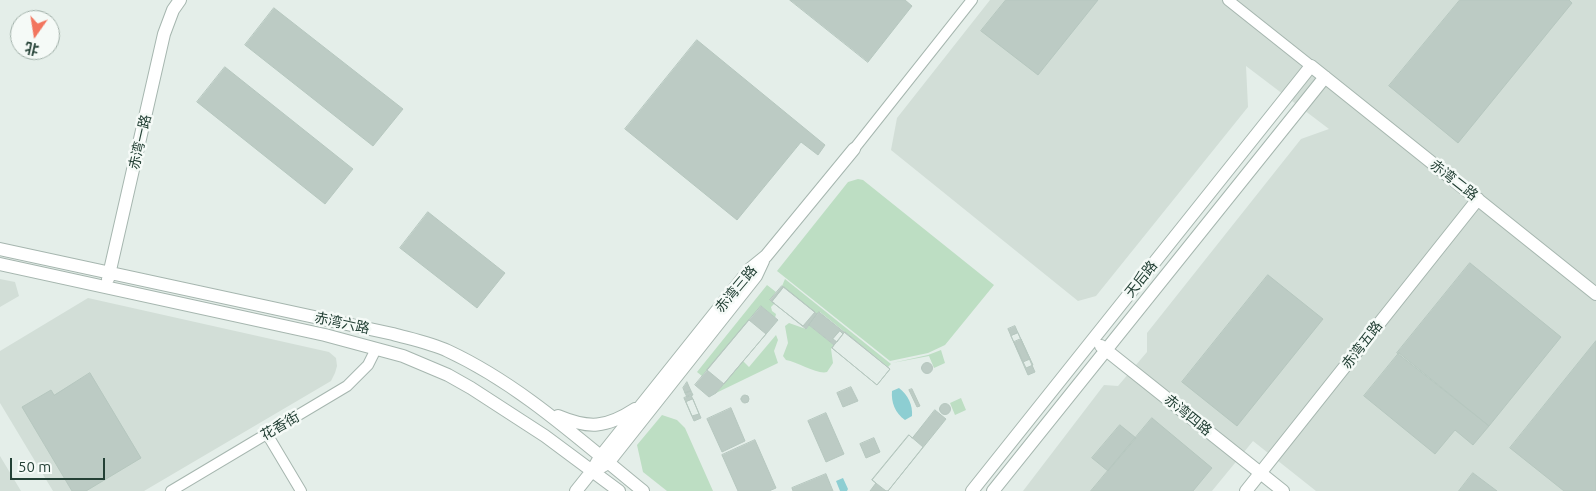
<!DOCTYPE html>
<meta charset="utf-8">
<style>
body{margin:0}
#map{position:relative;width:1596px;height:491px;overflow:hidden;background:#e4eee9;font-family:Ubuntu,"Noto Sans SC",sans-serif}
canvas{display:block}
.north{position:absolute;left:10px;top:10px;width:50px;height:50px;box-sizing:border-box;background:#f5faf7;border:1px solid #a1b0a9;border-radius:50%;rotate:193deg;font-size:14px;font-weight:700;line-height:20px;text-align:center;color:#234035}
.north::after{content:'';display:block;margin:auto;width:18px;height:22px;background:#f2755e;clip-path:polygon(50% 0,100% 100%,50% 72%,0 100%)}
.scale{position:absolute;left:10px;top:458px;width:95px;height:22px;box-sizing:border-box;border:2px solid #234035;border-top:0;padding-left:6px;font-size:15px;line-height:18px;white-space:nowrap;color:#234035;-webkit-text-stroke:4px #f5faf7;paint-order:stroke}
</style>
<div id="map">
<canvas width="1596" height="491"></canvas>
<div class="north">北</div>
<div class="scale">50 m</div>
</div>
<script>
const context = document.querySelector('canvas').getContext('2d');
context.lineJoin = 'round';
function paint(path, color) { context.fillStyle = color; context.fill(path, 'evenodd'); }
function stroke(path, color, width, dash) { context.strokeStyle = color; context.lineWidth = width; context.lineCap = dash ? 'butt' : 'round'; context.setLineDash(dash || []); context.stroke(path); }
function drawText(font, color, halo, rows, align = 'center') {
  context.font = font + ' Ubuntu,"Noto Sans SC",sans-serif'; context.lineWidth = 5; context.setLineDash([]); context.textBaseline = 'middle'; context.strokeStyle = halo; context.fillStyle = color; for (const [text, x, y, turn = 0] of rows) {
    context.save(); context.translate(x, y); context.rotate((+turn || 0) * Math.PI / 180); context.textAlign = isNaN(turn) ? turn : align; if (halo) context.strokeText(text, 0, 0); context.fillText(text, 0, 0); context.restore();
  }
}
paint(new Path2D(`
 M990 0H1596V491H1316L1253 441 1212 491H1023L1104 385 1118 386 1147 352V333L1301 139 1329 129 1246 66 1248 107 1096 296 1078 301 891 150 897 118Z
 M0 279 15 282 19 296 0 307Z
 M88 298 329 352 336 358 337 366 335 373 331 381 144 491H53L0 403V351Z
 M0 456 21 491H0Z`), '#d2ded7');
paint(new Path2D(`
 M858 179 863 180 994 285 945 345 928 353 890 361 777 271 848 182Z
 M785 279 891 364 888 367 820 312 817 314 782 286Z
 M767 285 776 292 770 300 775 303 771 307 772 311 776 314 775 318 761 306 702 376 697 372Z
 M789 323 806 329 809 325 834 345 831 349 833 363 827 372C818 375 798 362 786 360L783 356 788 343 785 326Z
 M776 335 778 340 774 351 778 363 716 393 743 361 749 367Z
 M941 350 945 363 934 368 929 356 892 363 928 355Z
 M961 398 966 410 955 415 950 403Z
 M662 415 677 420 685 428 713 491H667L643 472 637 445Z`), '#bddec3');
paint(new Path2D(`
 M899 388C908 395 913 405 912 416L905 420C895 413 891 402 892 391Z
 M843 478 848 489 847 491H840L836 481Z`), '#8dced2');
const building = new Path2D(`
 M790 0H905L912 6 868 62Z
 M1006 0H1098L1038 75 981 31Z
 M1460 0H1569L1572 3 1458 143 1389 86Z
 M274 8 403 109 373 146 245 45Z
 M697 40 825 145 818 155 801 142 737 220 625 129Z
 M225 67 353 169 325 204 197 102Z
 M428 212 505 273 477 308 400 248Z
 M1470 263 1561 337 1489 426 1397 353Z
 M1268 275 1323 319 1237 426 1182 382Z
 M782 286 817 314 806 329 770 300Z
 M784 287 815 312 803 326 772 302Z
 M761 306 778 320 716 393 709 397 695 385Z
 M819 312 890 369 877 385 832 348 834 345 809 325Z
 M749 320 766 334 724 384 707 370Z
 M1015 326 1035 372 1028 375 1008 329Z
 M840 331 843 334 837 342 833 339Z
 M845 332 890 369 877 385 832 348Z
 M1018 333 1033 365 1026 368 1011 336Z
 M1021 339 1030 359 1023 362 1014 342Z
 M1596 341V491H1564L1510 448Z
 M1399 353 1489 426 1473 445 1455 430 1435 454 1364 396Z
 M921.5 368a5.5 5.5 0 1 1 11 0a5.5 5.5 0 1 1-11 0Z
 M90 373 141 458 86 491H72L22 407 51 390 54 395Z
 M687 382 691 391 685 393 683 388Z
 M851 387 858 401 843 407 837 393Z
 M912 389 920 406 917 407 909 390Z
 M691 391 693 395 687 397 685 393Z
 M741 399a4 4 0 1 1 8 0a4 4 0 1 1-8 0Z
 M691 395 701 418 694 421 684 398Z
 M693 399 699 414 692 416 686 402Z
 M939.5 409a5.5 5.5 0 1 1 11 0a5.5 5.5 0 1 1-11 0Z
 M731 408 745 441 722 452 707 419Z
 M935 410 946 419 888 491H870L876 483 872 480 909 435 912 438Z
 M826 413 844 454 826 462 808 421Z
 M1152 418 1212 468 1193 491H1091Z
 M1120 425 1136 438 1108 471 1092 458Z
 M909 435 923 447 888 491H886L872 480Z
 M874 438 880 452 866 458 860 444Z
 M755 440 776 488 769 491H738L722 455Z
 M1473 473 1497 491H1459Z
 M826 474 833 491H793L792 488Z`);
paint(building, '#bccbc4');
stroke(building, '#b6c7bf', 1);
const minor = new Path2D(`
 M1228 0 1311 66
 M854 149 972 0
 M267 434 301 491
 M171 491 347 386 368 365 376 349`);
const tertiary = new Path2D(`
 M0 249 393 334C411 339 431 343 448 351 521 385 581 441 643 491
 M0 264 325 335 403 356 448 375 471 388 545 436 619 491
 M108 279 164 34 173 10 180 0
 M1101 346 1283 491
 M558 416C589 429 606 428 635 409
 M601 467 608 463 756 276 763 261
 M576 491 592 471 600 457 750 269 766 256 854 149
 M972 491 1311 66 1596 294
 M993 491 1325 77
 M1246 491 1478 199`);
stroke(minor, '#a6b6af', 12);
stroke(tertiary, '#a6b6af', 14);
stroke(minor, '#fff', 10);
stroke(tertiary, '#fff', 12);
drawText('14px', '#234035', '#f5faf7', [
 ["赤湾一路",140,142,-77],
 ["赤湾二路",1454,180,38],
 ["天后路",1141,279,-51],
 ["赤湾三路",736,289,-50],
 ["赤湾六路",342,323,12],
 ["赤湾五路",1362,345,-52],
 ["赤湾四路",1188,415,39],
 ["花香街",280,426,-30]
]);
</script>
